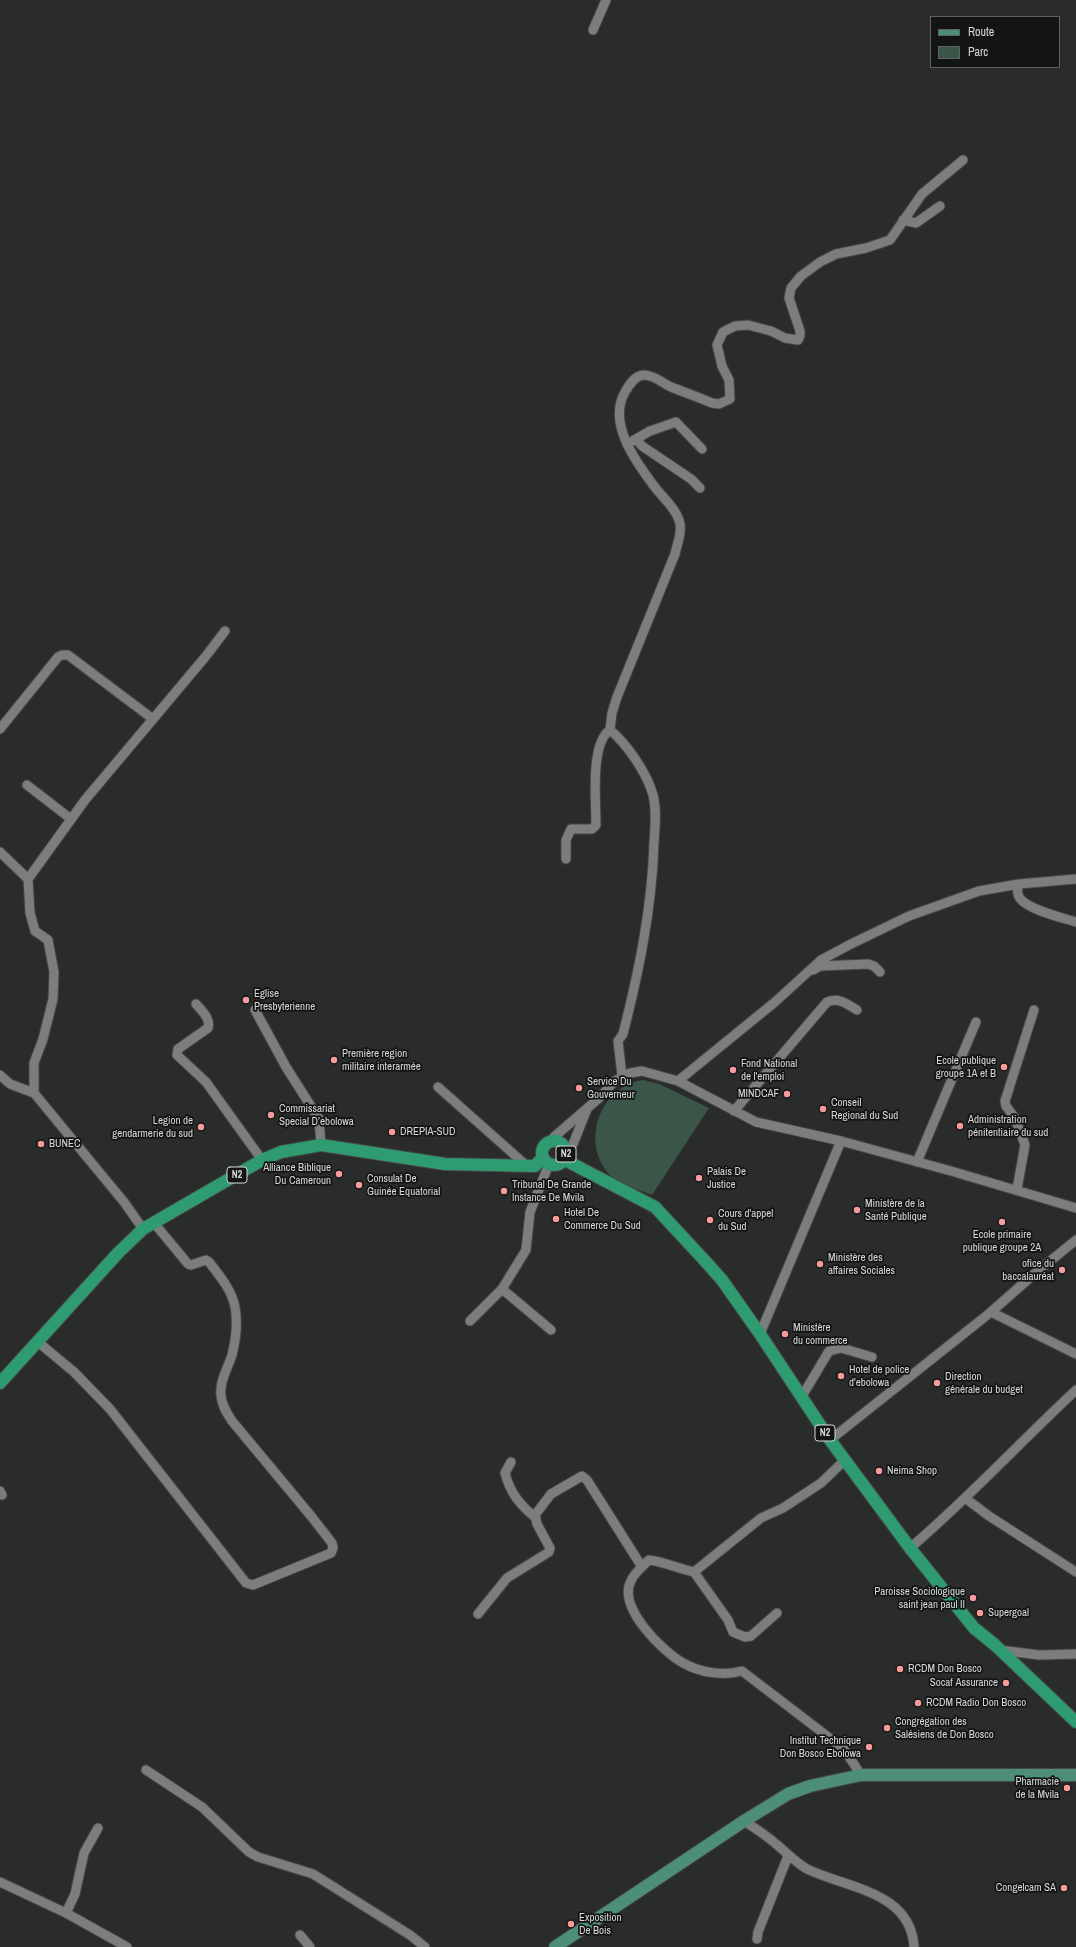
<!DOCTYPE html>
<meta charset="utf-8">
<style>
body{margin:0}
#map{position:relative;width:1076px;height:1947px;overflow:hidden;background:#2a2c2b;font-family:"Archivo Narrow",sans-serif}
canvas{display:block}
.legend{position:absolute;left:930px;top:16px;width:130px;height:52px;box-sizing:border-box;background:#131414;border:1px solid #616262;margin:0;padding:5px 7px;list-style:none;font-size:12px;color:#d6d8d7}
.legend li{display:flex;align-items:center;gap:8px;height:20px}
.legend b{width:20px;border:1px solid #616262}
</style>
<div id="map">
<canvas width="1076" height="1947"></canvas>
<ul class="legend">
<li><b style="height:5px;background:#4d8f76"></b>Route</li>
<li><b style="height:11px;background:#3b5649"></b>Parc</li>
</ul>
</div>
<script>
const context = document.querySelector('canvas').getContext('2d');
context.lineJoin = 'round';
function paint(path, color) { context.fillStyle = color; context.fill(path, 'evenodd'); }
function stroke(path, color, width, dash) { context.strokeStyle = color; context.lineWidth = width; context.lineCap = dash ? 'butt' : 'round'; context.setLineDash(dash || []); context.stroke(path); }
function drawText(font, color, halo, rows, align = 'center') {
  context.font = font + ' "Archivo Narrow",sans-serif'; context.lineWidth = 3.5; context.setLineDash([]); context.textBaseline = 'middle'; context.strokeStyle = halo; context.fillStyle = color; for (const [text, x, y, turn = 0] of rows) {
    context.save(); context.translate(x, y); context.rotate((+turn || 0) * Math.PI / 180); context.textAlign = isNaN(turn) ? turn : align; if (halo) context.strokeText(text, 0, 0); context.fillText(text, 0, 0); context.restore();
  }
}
paint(new Path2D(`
 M643 1080 659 1084 709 1108 652 1195C640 1190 618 1184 610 1175 580 1143 599 1087 643 1080Z`), '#3b5649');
const minor = new Path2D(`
 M593 30 606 0
 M903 220 916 223 940 206
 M636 439 642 446 691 479 700 488
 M627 444 650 431 676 422 702 449
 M0 729 58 657 62 655H68L153 719
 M610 730C627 744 647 773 653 795 657 810 655 827 654 843 652 908 639 971 623 1034L618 1041 622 1076
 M27 785 71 819
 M0 852 28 879 30 913 35 931 48 940 54 972 53 999 43 1039 34 1063V1093
 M566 859V840L571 829H592L596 825C596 802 590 743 610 730L612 713 617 697 675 554C677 544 682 533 680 524 677 509 662 497 654 486 636 462 607 423 625 392 629 385 635 375 644 375 654 375 661 382 669 386 683 392 698 397 712 403L719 404 730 399 729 380 722 366 717 345 723 332 735 326 748 325 771 331 785 338 798 340 800 336V331L789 298 791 288 801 276 820 262 836 254 866 248 890 240 922 194 963 160
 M28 879 85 800 206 656 225 631
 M1019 884C1018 887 1017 891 1018 894 1020 908 1063 918 1076 922
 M813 970 820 966 868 964 874 966 880 972
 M196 1004C202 1011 211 1019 208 1028L178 1049 177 1055 206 1082 262 1160
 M255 1010 286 1067 319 1119 321 1145
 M0 1075 10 1084 34 1093 124 1202 143 1229
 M678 1081 775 1002 821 960 851 944 909 916 979 891 1019 884 1076 879
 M438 1087 527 1166
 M734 1111 827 1002C839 997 847 1004 857 1010
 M551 1142 554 1137 599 1098 615 1081 630 1073 642 1071 678 1081 756 1122 841 1141 951 1171 1076 1208
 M566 1155 573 1144 587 1109
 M917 1162 976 1022
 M1017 1189 1025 1145 1015 1118 1006 1106 1005 1101 1034 1010
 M502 1289 551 1330
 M991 1312 1076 1354
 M470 1321 502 1289 526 1250 530 1212 549 1164
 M760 1334 841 1141
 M38 1342 74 1372 110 1409 246 1583 253 1585 331 1553 333 1548 332 1543 311 1516 232 1421C227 1413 222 1406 221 1396 219 1382 228 1368 232 1355 236 1339 238 1323 235 1307 232 1290 219 1275 209 1262L206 1260 191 1265 188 1264 154 1223
 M801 1398 829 1351 841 1348 872 1357
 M830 1440 991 1312 1033 1275 1076 1240
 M511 1462 505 1473C510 1493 520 1505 536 1518
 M0 1491 2 1495
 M965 1498 989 1516 1076 1572
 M910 1548C968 1499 1020 1442 1076 1390
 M694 1572 761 1518 783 1508 821 1483 845 1460
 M777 1613 751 1636 745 1637 733 1632 728 1620 694 1572C679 1569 665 1562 649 1560 643 1566 634 1573 631 1581 617 1607 663 1652 683 1663 701 1673 723 1676 742 1671L844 1749 861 1775
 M478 1614 507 1578 549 1552 550 1548 537 1524 535 1515 551 1494 582 1476 587 1480 642 1567
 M1000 1650 1039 1655 1076 1654
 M146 1770 202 1807 249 1852 258 1857 313 1874 410 1935 425 1947
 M744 1821C755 1828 766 1835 776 1844 786 1852 795 1862 807 1869 846 1888 911 1891 914 1947
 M0 1882 66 1913 127 1947
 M66 1913 75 1894 84 1853 98 1828
 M300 1935 310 1947
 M757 1939 758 1932 788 1856`);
const major = new Path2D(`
 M555 1947 744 1821 788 1794 810 1786 861 1775H1076`);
const highway = new Path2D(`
 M542 1153a12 12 0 1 1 24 0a12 12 0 1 1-24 0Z
 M565 1160 655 1207 706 1262 722 1280 760 1334 830 1440 910 1548 974 1628 995 1645 1076 1722
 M0 1383 118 1253 143 1229 262 1160 281 1152 321 1145 445 1164 535 1166 543 1157`);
stroke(minor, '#454846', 11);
stroke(major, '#454846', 14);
stroke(highway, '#454846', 14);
stroke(minor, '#7b7e7d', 9);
stroke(major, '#4d8f76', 12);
stroke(highway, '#2f9b71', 12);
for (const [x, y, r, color] of [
 [246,1000,4,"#f59b9c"],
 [334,1060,4,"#f59b9c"],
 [1004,1067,4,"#f59b9c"],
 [733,1070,4,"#f59b9c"],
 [579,1088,4,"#f59b9c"],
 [787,1094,4,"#f59b9c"],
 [823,1109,4,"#f59b9c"],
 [271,1115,4,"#f59b9c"],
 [960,1126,4,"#f59b9c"],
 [201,1127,4,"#f59b9c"],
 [392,1132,4,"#f59b9c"],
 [41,1144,4,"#f59b9c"],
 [339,1174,4,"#f59b9c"],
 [699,1178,4,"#f59b9c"],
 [359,1185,4,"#f59b9c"],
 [504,1191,4,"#f59b9c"],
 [857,1210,4,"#f59b9c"],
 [556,1219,4,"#f59b9c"],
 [710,1220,4,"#f59b9c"],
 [1002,1222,4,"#f59b9c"],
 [820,1264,4,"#f59b9c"],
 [1062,1270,4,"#f59b9c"],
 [785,1334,4,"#f59b9c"],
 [841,1376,4,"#f59b9c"],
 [937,1383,4,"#f59b9c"],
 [879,1471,4,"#f59b9c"],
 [973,1598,4,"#f59b9c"],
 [980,1613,4,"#f59b9c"],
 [900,1669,4,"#f59b9c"],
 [1006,1683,4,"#f59b9c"],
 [918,1703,4,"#f59b9c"],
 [887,1728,4,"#f59b9c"],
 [869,1747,4,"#f59b9c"],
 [1067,1788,4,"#f59b9c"],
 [1064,1888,4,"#f59b9c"],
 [571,1924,4,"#f59b9c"]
]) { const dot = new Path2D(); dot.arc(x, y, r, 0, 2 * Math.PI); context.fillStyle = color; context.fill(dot); stroke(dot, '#131414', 1.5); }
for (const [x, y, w] of [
 [566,1154,20],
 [237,1175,20],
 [825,1433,20]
]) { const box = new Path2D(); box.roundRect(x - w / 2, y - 8, w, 16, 3); context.fillStyle = '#131414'; context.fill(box); stroke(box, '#d6d8d7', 1); }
drawText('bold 10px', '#d6d8d7', null, [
 ["N2",566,1154],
 ["N2",237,1175],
 ["N2",825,1433]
]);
drawText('11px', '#d6d8d7', '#131414', [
 ["Eglise",254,994],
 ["Presbyterienne",254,1007],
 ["Première region",342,1054],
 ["militaire interarmée",342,1067],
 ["Ecole publique",996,1061,"right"],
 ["groupe 1A et B",996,1074,"right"],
 ["Fond National",741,1064],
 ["de l'emploi",741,1077],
 ["Service Du",587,1082],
 ["Gouverneur",587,1095],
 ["MINDCAF",779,1094,"right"],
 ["Conseil",831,1103],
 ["Regional du Sud",831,1116],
 ["Commissariat",279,1109],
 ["Special D’ebolowa",279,1122],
 ["Administration",968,1120],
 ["pénitentiaire du sud",968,1133],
 ["Legion de",193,1121,"right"],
 ["gendarmerie du sud",193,1134,"right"],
 ["DREPIA-SUD",400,1132],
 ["BUNEC",49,1144],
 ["Alliance Biblique",331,1168,"right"],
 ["Du Cameroun",331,1181,"right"],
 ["Palais De",707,1172],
 ["Justice",707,1185],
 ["Consulat De",367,1179],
 ["Guinée Equatorial",367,1192],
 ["Tribunal De Grande",512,1185],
 ["Instance De Mvila",512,1198],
 ["Ministère de la",865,1204],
 ["Santé Publique",865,1217],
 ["Hotel De",564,1213],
 ["Commerce Du Sud",564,1226],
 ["Cours d'appel",718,1214],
 ["du Sud",718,1227],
 ["Ecole primaire",1002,1235,"center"],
 ["publique groupe 2A",1002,1248,"center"],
 ["Ministère des",828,1258],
 ["affaires Sociales",828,1271],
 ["ofice du",1054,1264,"right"],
 ["baccalauréat",1054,1277,"right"],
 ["Ministère",793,1328],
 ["du commerce",793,1341],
 ["Hotel de police",849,1370],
 ["d'ebolowa",849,1383],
 ["Direction",945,1377],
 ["générale du budget",945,1390],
 ["Neima Shop",887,1471],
 ["Paroisse Sociologique",965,1592,"right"],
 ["saint jean paul II",965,1605,"right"],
 ["Supergoal",988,1613],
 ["RCDM Don Bosco",908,1669],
 ["Socaf Assurance",998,1683,"right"],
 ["RCDM Radio Don Bosco",926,1703],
 ["Congrégation des",895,1722],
 ["Salésiens de Don Bosco",895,1735],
 ["Institut Technique",861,1741,"right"],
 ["Don Bosco Ebolowa",861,1754,"right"],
 ["Pharmacie",1059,1782,"right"],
 ["de la Mvila",1059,1795,"right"],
 ["Congelcam SA",1056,1888,"right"],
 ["Exposition",579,1918],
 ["De Bois",579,1931]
], 'left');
</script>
